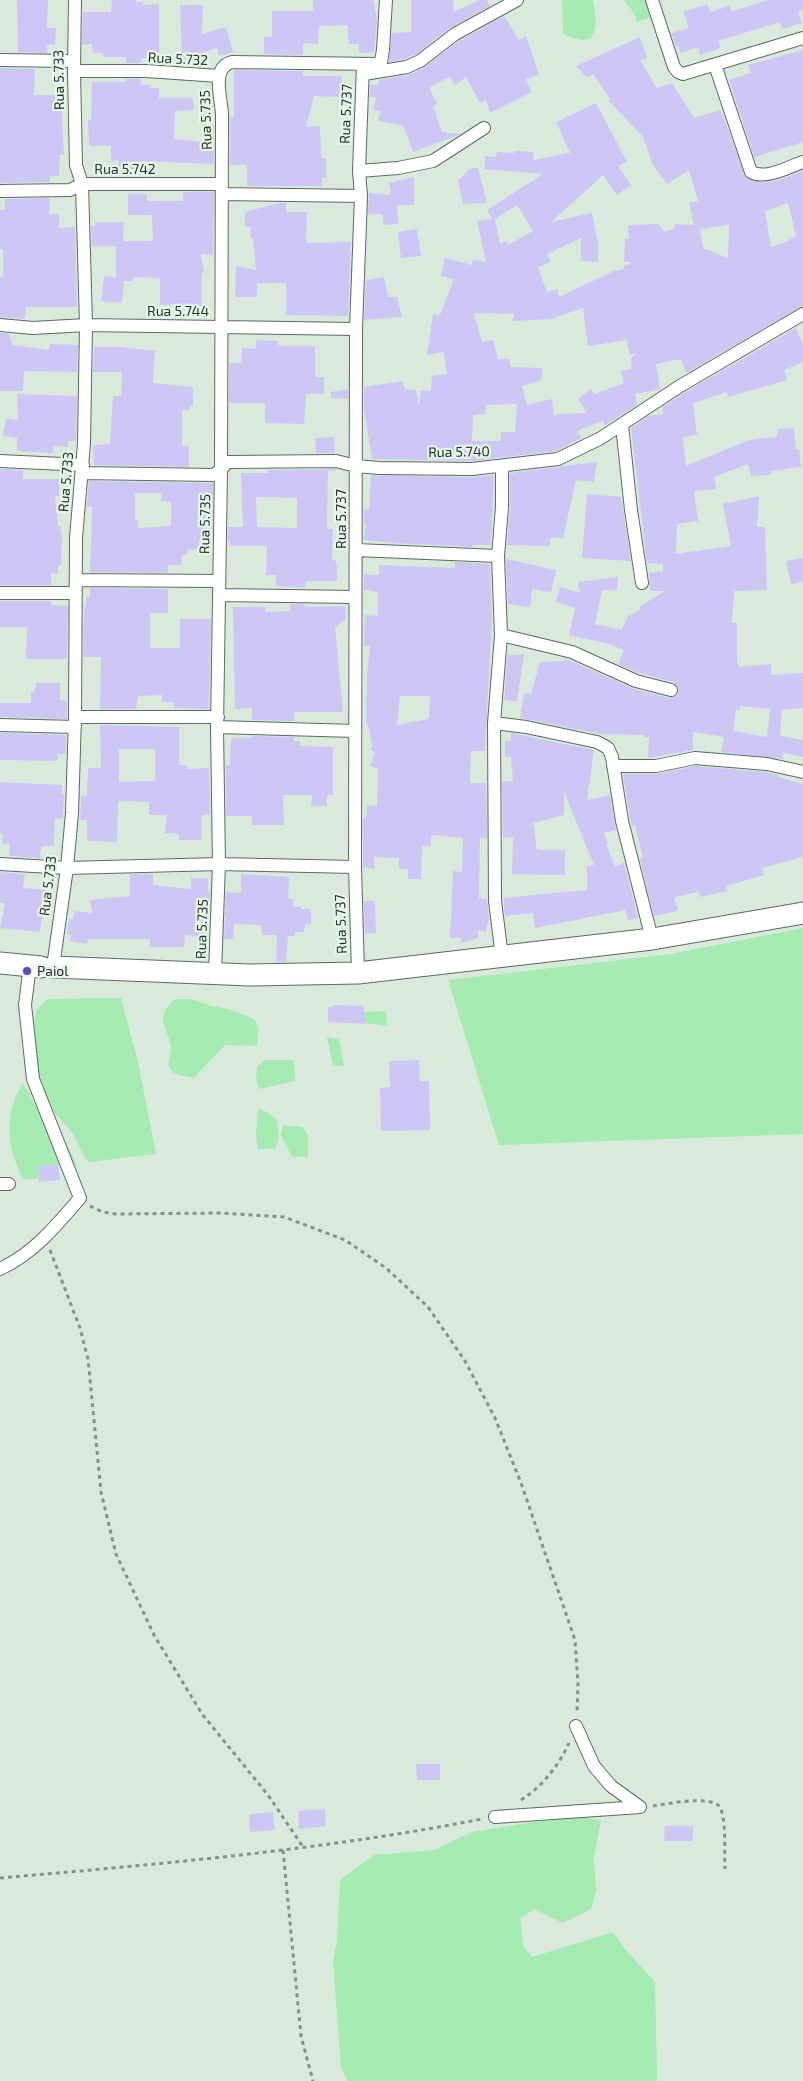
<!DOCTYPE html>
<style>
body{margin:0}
canvas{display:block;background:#d9eadc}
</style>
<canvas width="803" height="2081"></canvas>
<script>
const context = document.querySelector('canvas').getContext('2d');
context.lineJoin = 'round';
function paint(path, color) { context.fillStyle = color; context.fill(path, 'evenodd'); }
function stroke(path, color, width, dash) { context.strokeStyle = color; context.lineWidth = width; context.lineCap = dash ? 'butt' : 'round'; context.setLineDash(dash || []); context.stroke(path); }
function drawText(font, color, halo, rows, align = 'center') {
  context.font = font + ' "Exo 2",sans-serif'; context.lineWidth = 4.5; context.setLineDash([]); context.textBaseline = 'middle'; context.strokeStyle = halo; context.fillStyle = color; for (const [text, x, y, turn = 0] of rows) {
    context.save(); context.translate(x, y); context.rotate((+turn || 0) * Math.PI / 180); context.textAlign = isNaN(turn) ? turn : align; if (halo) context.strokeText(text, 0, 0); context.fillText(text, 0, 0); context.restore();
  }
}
paint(new Path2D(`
 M562 0H593C596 16 602 48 574 38 569 36 567 37 563 33Z
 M624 0H648L654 16 637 22 634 13Z
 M803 928V1134L499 1145 448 980 671 954Z
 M121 998 138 1062 156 1154 89 1162 85 1158 73 1134 43 1099 29 1045 37 1010 47 999Z
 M175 999H192L208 1005 232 1010 255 1020 259 1029 257 1046 225 1045 194 1078C188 1076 176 1076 172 1071 165 1064 171 1056 171 1048 169 1027 152 1019 175 999Z
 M386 1011 387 1026 359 1022 358 1012Z
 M327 1037 339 1039 344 1066H333Z
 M265 1060H294L295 1081 259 1089 256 1077 257 1067Z
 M23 1083 39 1112 63 1137 77 1165 38 1166V1179H23C7 1147 3 1114 23 1083Z
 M258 1108 269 1113 277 1120 279 1138 275 1149H258L256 1135Z
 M283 1125 303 1127 308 1136V1157H292L281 1135Z
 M579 1817 601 1820 594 1857 596 1891 591 1909 563 1923 534 1909 520 1918 524 1947 532 1957 613 1932 624 1948 655 1982 657 2081H348L341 2068 333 1961 337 1941 340 1880 374 1855 434 1850 472 1832 527 1823Z`), '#a5ebb2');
paint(new Path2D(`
 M17 0H48L47 28H56L55 45H47V53L18 52Z
 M112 0H136V2H143V5L159 4V58H141V63H126V57H103L102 53H93L92 44 82 45 83 12H111Z
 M313 0H373L377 20 374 52 359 53V44H349L347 25 319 26 318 44 303 43V55L264 54V37H272V11H313Z
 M411 0H454L453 12 480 0H487L490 6 451 27 416 54 405 59 389 62 392 33 411 32Z
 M768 0H803V10L798 12 802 23 782 29 780 22 718 41 721 48 700 55 698 47 680 53 678 46H676L671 33 689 28 683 12 707 4 710 12 730 6 732 11Z
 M180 5H203L202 34 226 27 233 52 219 56 217 48 195 55V59L182 58Z
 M504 16 519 40 526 36 539 75 525 79 532 92 490 113 486 100 480 103 466 77 455 85 450 77 429 87 437 104 433 106 442 132 461 134 413 152 403 125 378 121 380 111 373 110 376 97H370V85H378L379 80 409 75 423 68 459 41Z
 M640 37 647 58 640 60 657 88 672 83 694 118 721 110 746 178 763 183 780 180 803 171V306L686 373 681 359 656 364 660 389 635 394 637 405 605 425 603 421 577 431 582 438 556 451 472 461 372 459 364 409V387L402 381 405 389 416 390 419 406 421 390 431 391 432 376 447 374 444 352 427 355 433 314 440 315 454 279 441 276 445 258 472 265 473 260 486 262 477 221 492 219 487 210 543 174 485 169V156L496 157 497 152 514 153 515 151 534 152 533 160 570 153 556 122 596 103 627 162 618 166 631 185 617 195 603 175 551 222 592 213 598 244V262L581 261V238L547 254 551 262 538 267 547 292 557 289 559 297 614 271 624 269V266L632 262H624L625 239H629L628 225 659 224 664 232 675 228 674 224 694 225 689 203 698 201 689 170 667 184 653 165 643 137 608 100H611L593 74 587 78 576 66ZM788 203 796 236 786 242 771 247 765 211ZM517 205 533 231 508 245 506 241 500 244 495 219ZM729 225 728 258 703 248 700 229ZM583 308 588 346 627 340 630 355 637 353 631 358 632 369 621 371 624 383 594 394 591 389 578 399 587 413 558 414 554 417 552 399 527 405 522 386 542 380V368L510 367V359H498L493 340 482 342 474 313 515 314 512 321 551 319ZM517 404 515 432H501V441H472L473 415 485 414 486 405Z
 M803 50V142L755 157 757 166 729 80 751 73 748 65Z
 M0 68 35 69 34 95H61L64 155H60L59 176H50V182L0 183Z
 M234 70 303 71V76H342L341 97 314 96 306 127 320 126 321 158H326V178H322V186H247V165H230V117H234Z
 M126 79H141V85H151L150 88H159V98H193L194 110 175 111 174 139 205 142 206 126H214V164L140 161V169H118V160L111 161V146H89L88 120H91L92 82H126Z
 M478 168 487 203 463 204 458 181 469 169Z
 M414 177V205H397L398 224 383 225V214H368L369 193 391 195 389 183Z
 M183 192H214L213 255 201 254 204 273H202V308L175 309V304L160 305V278L133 277V281H124L122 303 101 301 104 276 116 277V246H92L91 226H95V222H124L123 241H153L152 215H128V194H147V201H183Z
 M50 198 49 214H59V228L75 227 77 307H26L25 319 0 317V277H3V249H0V210H5V199Z
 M279 203H286V212H307L306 243 351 242 348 316 286 315V283H257V297H235L236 266 256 270 253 238H250L251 227H245V212Z
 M417 229 421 256 401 258 398 232Z
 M384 277 388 297H397L402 317 364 320 366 280Z
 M796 328 803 345V362L784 370 787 380 728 397 727 392 693 403 697 435 683 437 686 466 749 440 777 437V429L794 428 796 450 799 449 801 467 771 471V475L751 476 748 464 714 477 716 489 694 491 698 521 677 524 676 554 731 546 723 504 759 496 757 527H765L767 590 734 591 732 623H737V661L739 667 771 664V675L803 673V708L782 710 780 736 803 740V757L783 753 782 759 721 752 724 737 693 732V750L648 758 649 737H645V735L600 734 520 718 524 693 531 694 540 662 564 661V659L569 660 634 689 669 698 677 695 679 688 673 682 639 673 618 664 624 650 609 644 569 635 575 608 556 602 560 587 580 593V590L591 591 579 590 578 582 618 577 617 590H602L595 624 622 630 628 616 640 610 639 607 665 591H650L649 573 663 571V564L647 563 631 428 648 416 663 414 662 407 684 393ZM740 706 770 709 767 737 733 731 736 710 740 709Z
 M0 333 9 334 13 345 49 350 50 344 78 345 77 372 24 371 23 391H0Z
 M256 340 278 341V345L286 346H315V377H324V394H306L304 424 265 423V403H229V363H241L242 348 256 349Z
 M94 347H121L155 351 153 383 193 387V406H190V410H182V446H189V467L94 465 93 445 110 444 113 396H121L122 372H93Z
 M348 389V399L331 398V392Z
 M17 394 77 396 76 441H68V447L53 446V453L17 451V438L3 436 6 418 18 420Z
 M334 437 335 453H316L315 438Z
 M597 462 594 482 576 480 563 538H550V546L507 545 510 508V473Z
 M0 469 23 470V479H59V496H55L58 526H60L62 537 61 565H58V574L51 573V585H0Z
 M335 469 336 471 328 470 327 529H333L332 560H335L337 567V581H306L305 588 276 586V575H266L267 546H230V541H228V527H243L241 473H268V470ZM256 497 297 498V528L257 527Z
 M371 475 472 477 494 475 491 545H472V547L393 543 364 540 366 524H364V510L369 509Z
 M89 481 213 483 212 540 199 539V549L187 550V555H182L181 565H168V573L90 572 92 517V507H87ZM135 493H161V501L171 502V526L138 528V520H135Z
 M587 494 621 497 631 561 582 558Z
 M803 558V582L791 584 786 561Z
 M506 559 556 570 551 592 532 589 530 607 508 604Z
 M455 562 490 564 492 618 485 751H471L470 783H486L487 838H480L479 898 487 899 489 918 486 932 478 930V938L461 943V938H450L453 871 462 872 463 838 431 835V846H422L421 879H408V869H399V858L374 857 375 869 363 867V818H366L367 805 377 806 378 769 370 766 375 752 371 750 372 746 368 724H366L367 674 370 646H364L365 615 378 616V592L364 590V574L379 575V565L455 568ZM400 696H430L429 719 397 725Z
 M90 588 168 589V613H150V648H180V619H211L209 709 174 708V702H162V695L138 696 136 709H100L101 657H83L84 607H86V597H90Z
 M0 601H51L52 605 68 606 67 659H26L27 627H0Z
 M290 604H304V606L311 607 345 606 346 619 335 627 343 712H294V721L252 720V708L235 709 233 607H265V612L290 611Z
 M508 652 509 655 524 654 517 701 504 700Z
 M36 683H60V700L67 701V719L0 717V703H31V692H34L35 690Z
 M100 725 179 727V765H187V769L209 768 210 815H202V840H179V834L165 833 167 815H149V802L118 801 117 842 87 841V820H80L81 796H87L88 768H101ZM119 749H155V781L119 782Z
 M0 733 66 735V754H58L57 761 0 760Z
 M511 733 594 750 587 800 610 795 616 830 604 833 608 843 606 844 615 866 624 863 638 918 628 920 625 910 535 928 533 913 505 916 503 898 587 890V866L594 865 564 792V815L533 823 537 850H565V875L512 874 513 837 503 838 502 782 513 781 511 757H505V741H511Z
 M252 736 294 737V741H300V746L333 747V795H327V806H311L312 795H283L284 825H252V816H226V765H230L231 738H252Z
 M695 766 766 772 778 775V777L803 784V857L762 868 764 875 726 886 727 891 700 897 699 892 674 897 678 911 654 916 640 859 643 858 635 825 632 826 630 819 623 774H657Z
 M0 782 62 785V794H64L63 819 55 818 54 846H41L40 858 9 856 10 844H2L3 834 0 833Z
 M0 872 25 874 23 888 46 890 40 932 0 928 5 903H0Z
 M130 874H153V885L191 889V878H208V892H210L208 937 185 935 184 947H150V939H88L87 944 70 941 71 935 67 934 69 919H73L75 911 92 913 90 900 130 896Z
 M241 874 289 877 288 899H293V907L301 906V909H311V924H305L304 932H295V936H288L286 962H276L277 935H262L261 925 234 924 233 939H224L226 892 241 893Z
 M364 901H375L376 933 365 934Z
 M333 1005 363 1006 366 1024 328 1022V1007H333Z
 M419 1060 420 1081H429L430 1130 381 1131 380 1088 390 1087 389 1061Z
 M58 1165 60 1180 39 1182 38 1166Z
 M416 1764H440V1780H417Z
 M325 1809 326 1826 299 1829 298 1811Z
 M273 1812 275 1830 250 1832 249 1814Z
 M665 1826H693V1841H664Z`), '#cec7f6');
const minor = new Path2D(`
 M652 0 674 67 678 72 683 74 803 38
 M0 60 74 61
 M715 65 751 172C766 180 788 167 803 162
 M74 71H146L219 76
 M364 74 407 67 420 61 455 34 517 0
 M359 171 398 168 433 161 484 128
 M0 191 70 190 82 184H222
 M222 194 361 196
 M0 325 33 328 86 325 356 329
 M622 425 631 510 642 583
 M0 461 83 465
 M82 473 213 475 221 470 227 462 336 461 356 466 380 468 472 469 558 459 601 438 680 386 803 314
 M356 550 498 556
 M76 580 219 581
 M0 593H76
 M219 595 355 597
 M501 635 572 652 636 681 671 690
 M75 717H218
 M494 723 526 727 597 742 608 748 612 757 622 821 652 939
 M0 725 75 727
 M217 727 355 731
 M613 766H656L695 758 767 764 803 772
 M0 864 67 868 219 864 355 867
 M502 957 495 901 494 723 501 635 498 556 502 507V466
 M53 967 67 868 72 813 75 717 76 538 84 443 86 325 82 184 76 165 74 71 75 0
 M215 973 219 864 217 727 221 470 222 114C221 97 211 67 232 62L375 64 381 62 383 50 386 0
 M358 973 355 867 356 329 361 196 359 171 363 65
 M0 1184H9
 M0 1269C34 1253 56 1226 80 1198L33 1079 25 1005 30 965
 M576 1726 594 1766 611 1786 640 1807
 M495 1817 640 1807`);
const primary = new Path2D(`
 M0 963 41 967
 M53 967 250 975 358 973 652 939 803 913`);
stroke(minor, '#5b6b5e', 14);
stroke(primary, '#5b6b5e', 23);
stroke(new Path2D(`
 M90 1206 103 1212 116 1214 219 1213 284 1217 345 1240 386 1268 428 1307 465 1361 495 1418 521 1483 575 1640 578 1684 577 1713
 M50 1250 80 1328 88 1359 101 1492 116 1554 154 1635 202 1714 268 1795 303 1847
 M521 1800C542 1787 559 1765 569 1743
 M653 1806C667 1804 709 1795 719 1806 727 1816 724 1855 725 1869
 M283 1850 301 2036 313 2081
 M0 1878C161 1864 323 1850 482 1819`), '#869288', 3, [4, 4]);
stroke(minor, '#fff', 12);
stroke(primary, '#fff', 21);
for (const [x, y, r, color] of [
 [27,971,5,"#6947c0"]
]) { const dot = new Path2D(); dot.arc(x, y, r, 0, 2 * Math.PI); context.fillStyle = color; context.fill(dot); stroke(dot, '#e6f8e9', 2); }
drawText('14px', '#282f29', '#e6f8e9', [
 ["Rua 5.732",178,59,3],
 ["Rua 5.733",59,80,-91],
 ["Rua 5.737",346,114,-88],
 ["Rua 5.735",206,120,-92],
 ["Rua 5.742",125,169],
 ["Rua 5.744",178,311],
 ["Rua 5.740",459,452,-1],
 ["Rua 5.733",66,482,-85],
 ["Rua 5.737",341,519,-90],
 ["Rua 5.735",205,524,-89],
 ["Rua 5.733",48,886,-83],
 ["Rua 5.737",341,924,-92],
 ["Rua 5.735",202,929,-88]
]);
drawText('14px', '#282f29', '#e6f8e9', [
 ["Paiol",37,971]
], 'left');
</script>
